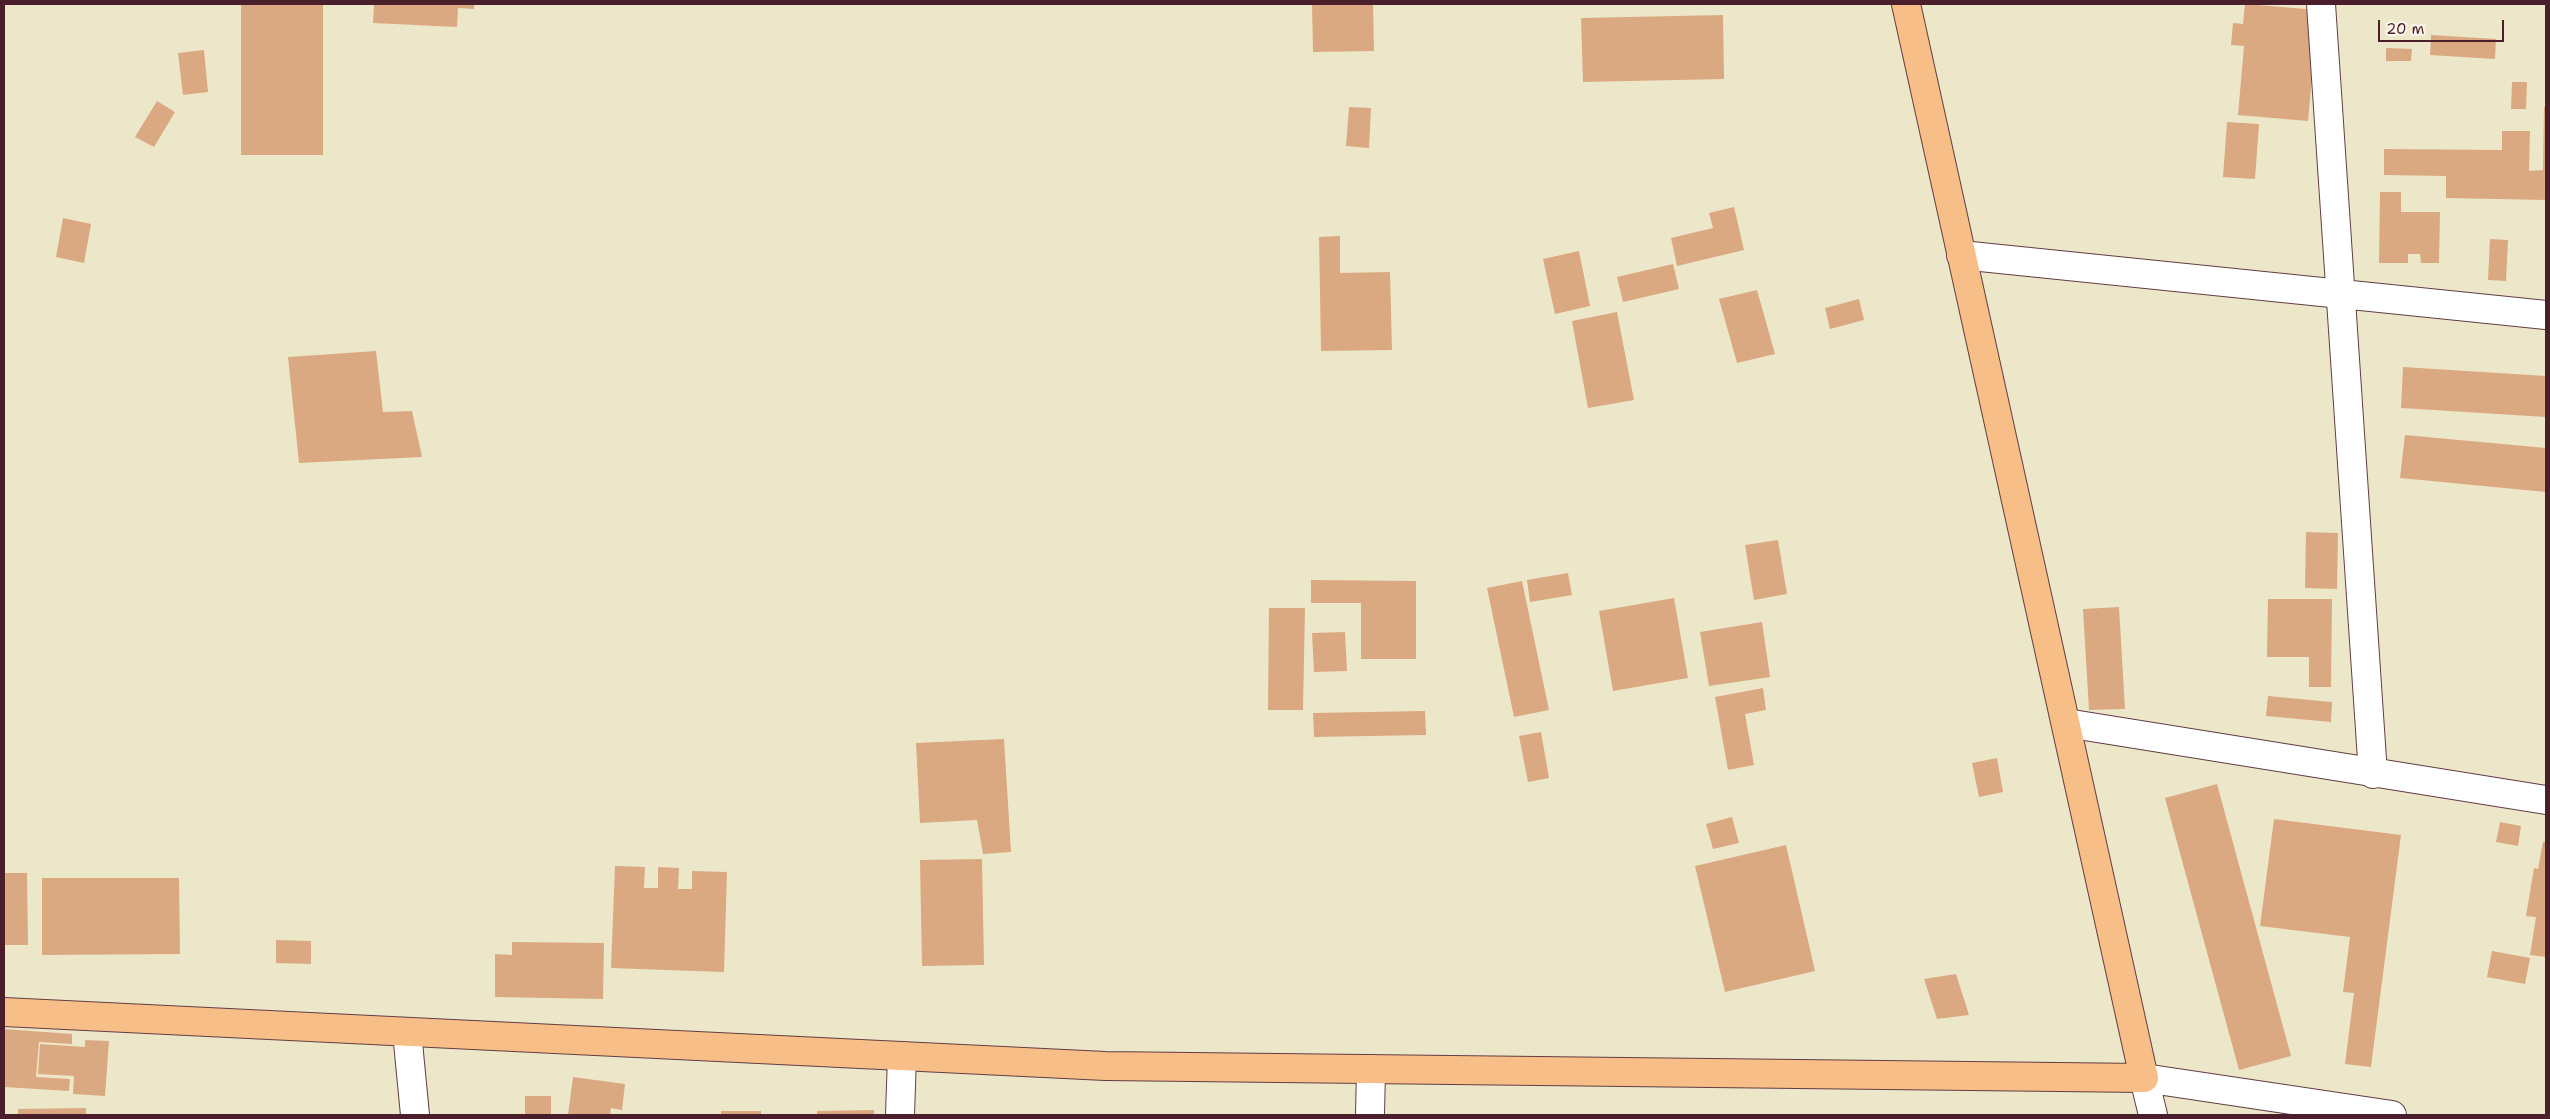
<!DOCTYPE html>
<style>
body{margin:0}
#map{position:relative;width:2550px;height:1119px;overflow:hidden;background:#ede7ca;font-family:"Shantell Sans",sans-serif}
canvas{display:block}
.frame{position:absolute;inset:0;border:5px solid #4a1f2b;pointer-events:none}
.scale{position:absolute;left:2378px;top:20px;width:126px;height:22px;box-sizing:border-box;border:2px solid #4a1f2b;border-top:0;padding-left:6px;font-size:15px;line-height:18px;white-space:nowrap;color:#4a1f2b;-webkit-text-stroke:4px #fbf7ec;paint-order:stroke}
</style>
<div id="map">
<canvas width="2550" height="1119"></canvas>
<div class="frame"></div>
<div class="scale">20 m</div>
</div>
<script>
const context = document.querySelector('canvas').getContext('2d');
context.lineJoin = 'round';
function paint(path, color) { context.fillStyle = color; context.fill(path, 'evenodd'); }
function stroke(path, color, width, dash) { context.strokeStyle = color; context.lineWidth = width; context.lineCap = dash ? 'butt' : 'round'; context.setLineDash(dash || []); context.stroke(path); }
paint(new Path2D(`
 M241 4H323V155H241Z
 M374 4H474V9L458 8 457 27 373 23Z
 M1312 4H1373L1374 51 1313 52Z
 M2245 4 2318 10 2308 121 2238 115 2244 46 2231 45 2233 23 2243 24Z
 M1723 15 1724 79 1583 82 1581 18Z
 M2431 35 2496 39 2495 59 2430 55Z
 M2386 48 2412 49 2411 61H2386Z
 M204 50 208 92 183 95 178 53Z
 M2512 82H2527L2526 109H2511Z
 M157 101 175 112 154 147 135 137Z
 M1349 107 1371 108 1369 148 1346 146Z
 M2544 107H2546V200L2446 198V176L2384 175V149L2502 150V131H2530L2529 171 2543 170Z
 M2227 122 2259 124 2255 179 2223 177Z
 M2380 192H2401V212H2440L2439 263H2421L2420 254H2408V263H2379Z
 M1734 207 1744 250 1677 266 1671 238 1713 228 1709 213Z
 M63 218 91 224 84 263 56 257Z
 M1340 236V273L1390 272 1392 350 1321 351 1319 237Z
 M2490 239 2508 240 2506 281 2488 280Z
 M1579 251 1590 306 1555 314 1543 259Z
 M1673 264 1679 289 1623 302 1617 277Z
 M1757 290 1775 354 1737 363 1719 299Z
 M1859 299 1864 320 1830 329 1825 308Z
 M1617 312 1634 400 1588 408 1572 321Z
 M376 351 383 412 412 411 422 457 299 463 288 357Z
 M2403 367 2546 376V417L2401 408Z
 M2405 435 2546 448V492L2400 478Z
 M2306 532 2338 533 2337 589 2305 588Z
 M1778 540 1787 594 1754 600 1745 545Z
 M1568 573 1572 595 1530 602 1527 580Z
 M1311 580 1416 581V659H1361V603H1311Z
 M1522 581 1549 710 1514 717 1487 588Z
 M1674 598 1688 678 1613 691 1599 611Z
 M2268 599H2332L2331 687H2309V657H2267Z
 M2119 607 2125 709 2089 710 2083 609Z
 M1269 608H1305L1303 710H1268Z
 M1762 622 1770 677 1709 686 1700 632Z
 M1345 632 1347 671 1314 672 1312 633Z
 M1763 688 1766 710 1745 714 1754 765 1728 770 1715 697Z
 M2268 696 2332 702 2331 722 2266 716Z
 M1425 711 1426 735 1314 737 1313 713Z
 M1541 732 1549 778 1528 782 1519 736Z
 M1004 739 1011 852 983 854 977 820 920 823 916 743Z
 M1997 758 2003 792 1979 797 1972 763Z
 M2217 784 2291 1056 2239 1070 2165 798Z
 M1732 817 1739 843 1713 849 1706 824Z
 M2274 819 2401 835 2371 1067 2345 1064 2354 993 2343 992 2350 937 2260 926Z
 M2500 822 2521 826 2518 846 2496 842Z
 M2543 842H2546V957L2530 955 2536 917 2526 916 2534 868 2538 869Z
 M1786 845 1815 971 1725 992 1695 866Z
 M982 859 984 965 922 966 920 860Z
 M615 866 645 867 644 888H658V867L679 868 678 889H692V871L727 872 724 972 611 968Z
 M4 873H27L28 945H4Z
 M42 878H179L180 954 42 955Z
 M276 940 311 941V964L276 963Z
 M512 942 604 943 603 999 495 997V954L512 955Z
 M2492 951 2530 958 2525 984 2487 977Z
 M1956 974 1969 1015 1937 1019 1924 979Z
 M4 1029 72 1034V1044L39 1042 36 1077 70 1079 69 1091 4 1087Z
 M85 1040 109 1041 105 1096 73 1094 74 1076 38 1074 40 1044 85 1047Z
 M573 1077 625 1084 622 1110 611 1108 610 1115H568Z
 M525 1096H551V1115H525Z
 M86 1108V1115H18V1109Z
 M874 1110V1115H817V1111Z
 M721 1111H761V1115H721Z`), '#daa981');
const minor = new Path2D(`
 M2321 4 2373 774
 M1961 255 2546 315
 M2066 723 2546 800
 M407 1032 415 1115
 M900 1115 902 1056
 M1370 1115 1371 1069
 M2153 1115 2144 1078 2392 1115`);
const primary = new Path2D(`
 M4 1012 1105 1066 2144 1078 1906 4`);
stroke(minor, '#623d43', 30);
stroke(primary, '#623d43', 30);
stroke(minor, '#fff', 28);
stroke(primary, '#f7be87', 28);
</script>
